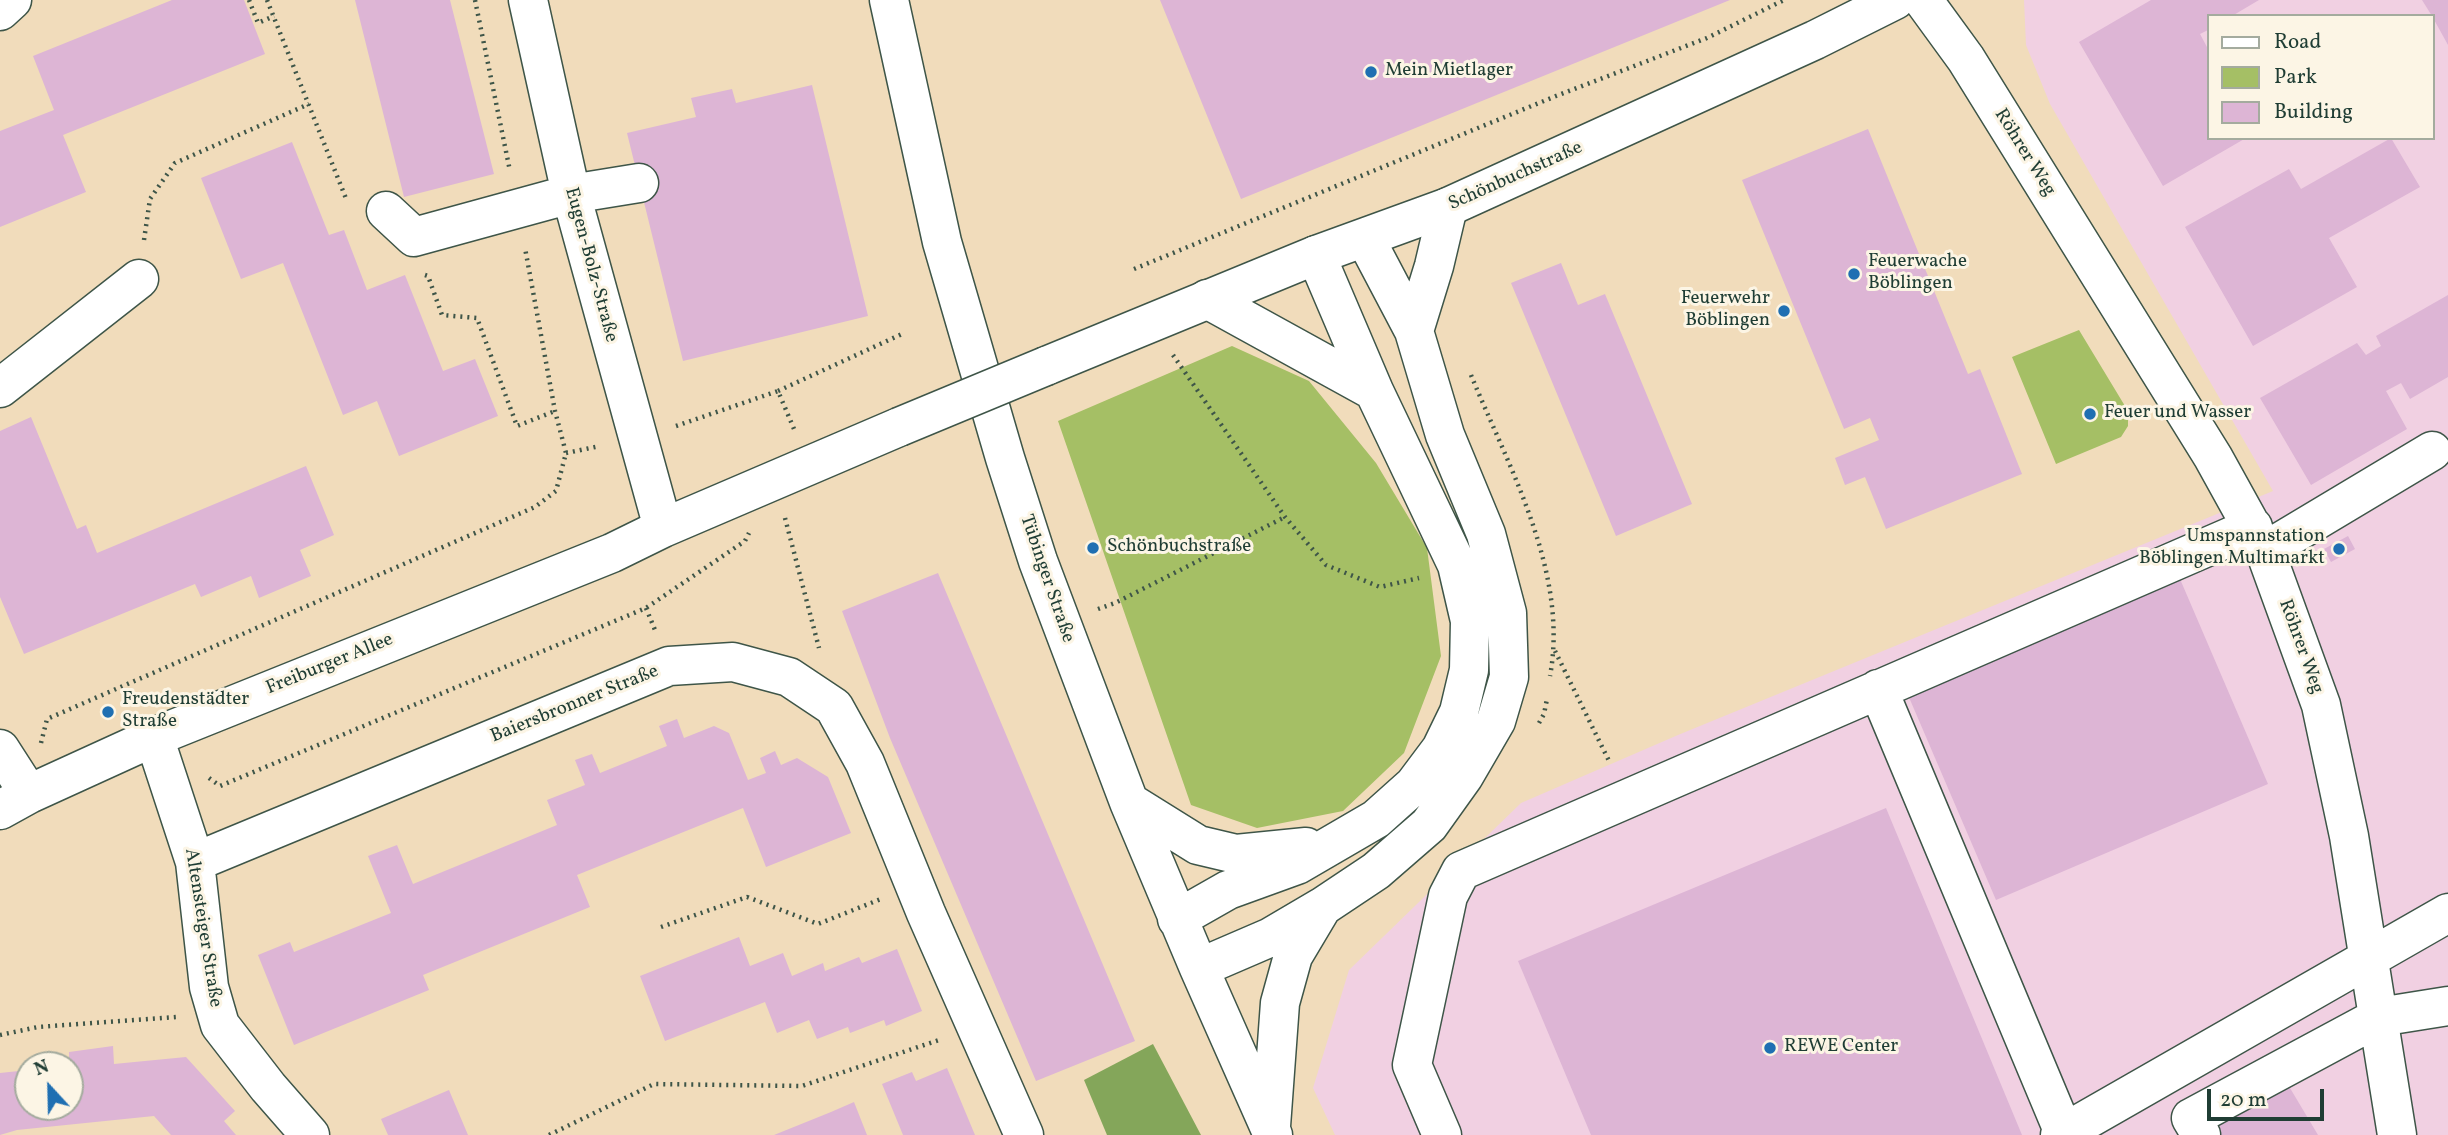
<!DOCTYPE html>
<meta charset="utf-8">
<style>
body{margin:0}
#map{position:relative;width:2448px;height:1135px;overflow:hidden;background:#f1dcbb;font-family:Vollkorn,serif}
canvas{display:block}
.legend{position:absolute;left:2207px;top:14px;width:228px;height:126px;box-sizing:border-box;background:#fcf5e5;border:2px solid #a4ab9e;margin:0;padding:9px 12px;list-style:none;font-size:21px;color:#1f3d34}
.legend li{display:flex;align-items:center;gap:14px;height:35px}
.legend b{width:35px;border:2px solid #a4ab9e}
.north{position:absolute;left:14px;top:1051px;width:70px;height:70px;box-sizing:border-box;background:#fcf5e5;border:2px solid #a4ab9e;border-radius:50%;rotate:338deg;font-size:19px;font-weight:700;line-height:28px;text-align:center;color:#1f3d34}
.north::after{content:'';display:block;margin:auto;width:24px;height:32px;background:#1f6fb2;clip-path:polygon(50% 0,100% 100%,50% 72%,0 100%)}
.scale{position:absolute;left:2207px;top:1089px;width:117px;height:32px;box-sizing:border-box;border:4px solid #1f3d34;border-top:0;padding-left:9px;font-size:21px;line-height:24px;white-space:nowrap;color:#1f3d34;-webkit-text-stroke:5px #fcf5e5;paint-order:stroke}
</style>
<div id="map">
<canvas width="2448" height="1135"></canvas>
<ul class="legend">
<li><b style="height:9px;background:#fff"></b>Road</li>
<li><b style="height:19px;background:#a5bf65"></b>Park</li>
<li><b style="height:19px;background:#ddb5d5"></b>Building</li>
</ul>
<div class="north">N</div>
<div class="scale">20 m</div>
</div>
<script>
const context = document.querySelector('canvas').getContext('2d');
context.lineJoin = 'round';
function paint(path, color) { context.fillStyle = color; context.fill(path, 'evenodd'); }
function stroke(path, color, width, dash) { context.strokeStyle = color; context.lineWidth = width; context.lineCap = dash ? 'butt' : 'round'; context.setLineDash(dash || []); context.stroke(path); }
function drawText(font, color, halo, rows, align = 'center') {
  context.font = font + ' Vollkorn,serif'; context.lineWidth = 6; context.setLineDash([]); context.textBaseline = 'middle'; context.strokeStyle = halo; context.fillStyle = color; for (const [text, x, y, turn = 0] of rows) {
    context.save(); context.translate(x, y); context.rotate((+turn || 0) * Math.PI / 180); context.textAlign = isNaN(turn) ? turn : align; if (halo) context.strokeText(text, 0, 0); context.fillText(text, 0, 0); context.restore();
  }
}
paint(new Path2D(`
 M2024 0H2448V1135H1335L1313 1088 1349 970 1521 803 1678 735 2273 491 2050 104 2026 45ZM2208 16H2432V138H2208Z`), '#f1d0e2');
paint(new Path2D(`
 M2079 330 2128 411V426L2121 437 2056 464 2012 357Z
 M1232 346 1309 381 1376 463 1427 548 1441 656 1404 753 1343 811 1257 828 1191 805 1058 421Z`), '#a5bf65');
paint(new Path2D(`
 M1153 1044 1201 1135H1107L1084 1080Z`), '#84a65a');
paint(new Path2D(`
 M172 0H244L265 54 63 135 86 192 0 227V131L54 110 33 56Z
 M355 0H450L494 174 404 197Z
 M1160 0H1730L1241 199Z
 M2151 0H2259L2232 16H2208V30L2200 34 2208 49V138H2246L2163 186 2079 42Z
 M2422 0H2448V45L2432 16Z
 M812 85 868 316 683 361 627 133 696 117 691 98 732 89 736 103Z
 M1868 129 1968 374 1980 369 2022 474 1886 529 1865 477 1845 485 1835 458 1879 440 1870 418 1844 429 1742 180Z
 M2391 138 2420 187 2329 238 2357 287 2253 346 2185 227 2289 169 2301 189Z
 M292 142 329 235 344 230 367 290 405 275 443 371 475 359 498 416 399 456 377 401 343 415 283 263 241 279 201 178Z
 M1561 263 1578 305 1605 294 1692 504 1616 536 1511 283Z
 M2448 295V377L2410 399 2401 383 2386 391 2407 429 2311 485 2260 398 2357 343 2366 355 2381 346 2376 336Z
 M31 417 77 529 86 525 97 553 306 466 334 535 300 550 311 576 259 598 251 576 201 597 195 584 24 654 0 597V431Z
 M2348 536 2355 549 2331 562 2324 549Z
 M938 573 1135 1041 1036 1081 890 738 842 611Z
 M2180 579 2268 784 1996 900 1908 695Z
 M677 719 684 738 714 726 729 733 748 780 766 773 760 758 775 751 781 765 797 758 828 777 851 833 766 867 743 808 577 875 590 907 423 975 429 990 294 1045 258 955 290 942 294 952 391 913 368 856 397 845 413 884 557 825 547 800 585 785 575 760 592 754 600 773 667 746 659 726Z
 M1886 808 2022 1135H1591L1518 961Z
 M739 937 750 966 783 953 792 976 823 963 825 971 859 957 862 963 897 949 922 1011 886 1026 884 1020 850 1033 848 1027 817 1039 809 1020 777 1033 765 1002 665 1041 640 976Z
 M113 1046 114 1064 186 1057 235 1111 224 1121 236 1135H171L154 1116 17 1130 0 1135V1073L28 1070V1107H70L69 1052Z
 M947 1068 975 1135H903L882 1084 912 1072 916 1081Z
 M2287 1083 2318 1135H2219L2214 1126Z
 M449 1090 468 1135H388L381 1119Z
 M854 1102 867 1135H774L831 1112Z`), '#ddb5d5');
const minor = new Path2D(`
 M528 0 571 194 663 528
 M1923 0 1966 59 2213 457 2265 551 2321 705 2349 836 2397 1135
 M0 11 12 0
 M386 211 414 237 571 194 639 183
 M1046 366 1316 255 1448 207 1815 40 1895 0
 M0 388 139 279
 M2265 551 2432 451
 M1878 689 2064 1133
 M154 737 195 862 209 987 220 1025 268 1087 310 1135
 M0 749 29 794
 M0 810 29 794 154 737 612 553 663 528 899 427
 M195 862 669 666 733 662 789 677 834 707 865 763 926 913 1024 1135
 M1442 1135 1412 1065 1448 896 1461 871 2253 527
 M2060 1135 2448 913
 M2201 1135 2191 1118 2379 1017 2448 1006`);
const major = new Path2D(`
 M889 0 942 242 1005 458 1038 561 1129 802 1199 968 1273 1135
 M1207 299 1374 391
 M1414 331 1434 266 1448 207
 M1129 802 1198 845 1236 854 1306 847
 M1177 919 1228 890 1297 865 1376 819 1414 785 1441 749 1459 712 1469 670 1470 621 1457 565 1374 391 1316 255
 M1199 968 1271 937 1322 907 1376 871 1429 825 1464 776 1496 721 1509 677 1507 613 1486 534 1445 435 1414 331 1365 238
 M1271 1126 1280 1003 1293 956 1321 909`);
stroke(minor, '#3e5548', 41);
stroke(major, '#3e5548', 41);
stroke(new Path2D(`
 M249 0 258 23 274 16
 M267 0 347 201
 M475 0 510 171
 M144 240 150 199 175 163 309 104
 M1134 269 1556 96 1707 38 1784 0
 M425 275 428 276 442 315 477 318 517 426 555 411
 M1173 355 1285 517 1326 565 1380 587 1419 578
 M1471 375C1509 468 1569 573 1550 676
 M778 391 902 334
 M676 426 778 391 794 429
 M566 453 600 446
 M785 518 819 648
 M646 608 655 630
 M1098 609 1115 603 1285 517
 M1555 651 1610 763
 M1539 723 1544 714 1547 699
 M41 743 47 719 535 507 556 491 566 453 555 411 525 248
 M209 778 220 786 646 608 745 541 749 533
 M661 927 747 897 818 924 881 899
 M0 1035 38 1027 176 1017
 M549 1135 654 1084 802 1086 939 1040`), '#3e5548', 4.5, [2, 5]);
stroke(minor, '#fff', 38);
stroke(major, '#fff', 38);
const minorBridge = new Path2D(`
 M899 427 1046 366`);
stroke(minorBridge, '#3e5548', 41, []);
stroke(minorBridge, '#fff', 38);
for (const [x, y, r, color] of [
 [1371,72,7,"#1f6fb2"],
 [1854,274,7,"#1f6fb2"],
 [1784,311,7,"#1f6fb2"],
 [2090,414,7,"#1f6fb2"],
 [1093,548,7,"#1f6fb2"],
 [2339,549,7,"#1f6fb2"],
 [108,712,7,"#1f6fb2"],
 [1770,1048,7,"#1f6fb2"]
]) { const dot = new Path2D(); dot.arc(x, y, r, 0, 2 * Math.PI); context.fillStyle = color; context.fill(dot); stroke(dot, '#fcf5e5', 2.5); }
drawText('19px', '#1f3d34', '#fcf5e5', [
 ["Mein Mietlager",1385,72],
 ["Feuerwache",1868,263],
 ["Böblingen",1868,285],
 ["Feuerwehr",1770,300,"right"],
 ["Böblingen",1770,322,"right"],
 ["Feuer und Wasser",2104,414],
 ["Umspannstation",2325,538,"right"],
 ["Böblingen Multimarkt",2325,560,"right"],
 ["Schönbuchstraße",1107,548],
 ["Freudenstädter",122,701],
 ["Straße",122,723],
 ["REWE Center",1784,1048]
], 'left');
drawText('19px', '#1f3d34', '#fcf5e5', [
 ["Röhrer Weg",2024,153,58],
 ["Schönbuchstraße",1516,177,-24],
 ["Eugen-Bolz-Straße",590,265,75],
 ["Tübinger Straße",1046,579,71],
 ["Röhrer Weg",2300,647,70],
 ["Freiburger Allee",330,665,-22],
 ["Baiersbronner Straße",575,705,-22],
 ["Altensteiger Straße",202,928,81]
]);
</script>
